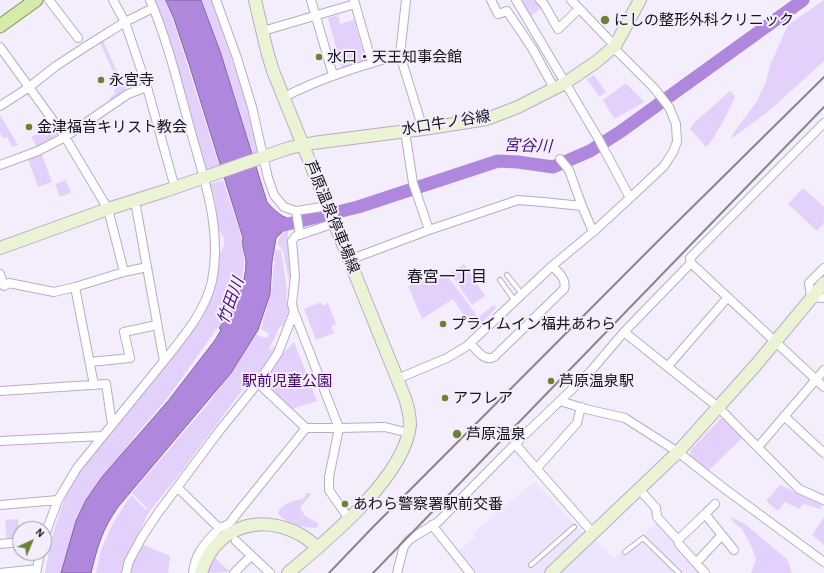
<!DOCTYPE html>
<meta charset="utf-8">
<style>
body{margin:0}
#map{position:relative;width:824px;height:573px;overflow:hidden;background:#f4eefc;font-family:"Alegreya Sans",sans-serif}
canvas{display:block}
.north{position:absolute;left:12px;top:521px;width:40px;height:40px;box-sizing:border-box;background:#f4eefc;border:1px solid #9b96a2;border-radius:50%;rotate:44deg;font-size:11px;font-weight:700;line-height:16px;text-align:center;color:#15121a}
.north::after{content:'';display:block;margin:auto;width:14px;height:18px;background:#6a8234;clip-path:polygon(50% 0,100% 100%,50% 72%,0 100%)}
</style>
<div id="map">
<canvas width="824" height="573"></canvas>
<div class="north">N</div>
</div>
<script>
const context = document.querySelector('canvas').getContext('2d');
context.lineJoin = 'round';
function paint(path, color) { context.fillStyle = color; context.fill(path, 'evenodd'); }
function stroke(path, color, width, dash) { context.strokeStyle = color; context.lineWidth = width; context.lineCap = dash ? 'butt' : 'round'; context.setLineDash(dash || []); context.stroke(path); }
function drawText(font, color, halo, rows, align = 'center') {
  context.font = font + ' "Alegreya Sans","Noto Sans JP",sans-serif'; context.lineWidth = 4; context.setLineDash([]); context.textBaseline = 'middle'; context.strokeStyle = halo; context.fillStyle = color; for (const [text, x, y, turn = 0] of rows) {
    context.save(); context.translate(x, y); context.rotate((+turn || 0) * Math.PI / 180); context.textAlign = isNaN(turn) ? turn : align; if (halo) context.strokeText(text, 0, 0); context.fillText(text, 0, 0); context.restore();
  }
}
paint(new Path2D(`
 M535 481 586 537 546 573H474L457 552 475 538 473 533Z
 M658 523 703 573H560L595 540 614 558Z`), '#eee4fd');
paint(new Path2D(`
 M154 0H165L174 23 220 168 205 174Z
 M202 0H211L243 92 259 155 254 157 228 74Z
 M524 0H537L543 6 530 17 521 2Z
 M824 0V61L769 111 731 139 733 134 757 101 766 82 770 65 788 25Z
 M338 15 340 24 354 20 365 59 363 62 342 68 328 18Z
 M102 39 126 90 111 100 109 98 115 94 114 90 120 86 99 41Z
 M594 75 606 92 599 97 587 79Z
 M626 83 644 102 614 119 603 100Z
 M730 91 735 97 723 122 710 143 706 147 690 129 694 123Z
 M0 115 18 145 12 147 7 137 3 138 0 132Z
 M51 125 57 135 37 147 31 137Z
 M41 152 52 182 38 187 27 157Z
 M66 180 71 193 60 197 55 184Z
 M223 180 242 239C241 247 245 255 244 264 243 278 239 292 234 305L166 400 136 435 94 494 68 573H45L51 540 63 503 73 482 94 451 203 311 218 256 224 246V238L219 230 215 202 210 184Z
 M803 188 824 207V223L817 231 788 204Z
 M288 229V248L290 275 289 282 283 250 278 245C278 237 281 232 288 229Z
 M275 250H281L287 290 286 299 289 310 283 326H280L269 350H270L276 345 265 367 253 381H249L181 472 149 512 127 556 122 573H96L101 550 113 523 131 495 146 510 147 508 132 493 207 405 234 368 256 335 267 338 269 334 261 329 272 287Z
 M464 264 485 296 472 305 450 273Z
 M445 273 478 317 494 305 496 308 482 323 471 326 453 299 422 319 408 286Z
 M321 302 322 306 328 303 336 324 331 326 334 333 316 340 304 309Z
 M294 342 317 401 289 410 261 383 282 354Z
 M720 419H723L742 438 707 472 690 456 691 450Z
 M780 485 823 505 820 509 804 504 799 509 785 502 778 511 766 501Z
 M306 493H311L310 496 300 507 305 516 318 523 317 528C305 528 284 524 278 513 282 502 296 502 305 497Z
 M731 517 745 524 787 559 792 573H751L756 559 753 550 742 529 733 522Z
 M824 517V545L812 535Z
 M18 519 20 538 7 540 5 520Z
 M141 544 170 556 168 573H128Z
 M215 558 230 572 208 573 209 567Z`), '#e3d1fb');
const water = new Path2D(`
 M166 0H201L221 54 267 202C275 211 282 218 294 220L295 225 287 227 276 238 272 262 270 294 258 330 231 373 118 507C102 530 98 545 91 573H61L76 521 86 500 102 477 168 401 215 340 221 330 219 328 226 318H228C236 302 246 282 246 263 246 255 241 246 243 238L189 64 174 19Z`);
paint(water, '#af88dd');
stroke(water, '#8165a2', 1);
stroke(new Path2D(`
 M284 225 358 207 498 161 518 162 553 167 590 151 620 132 803 0`), '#af88dd', 13);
const lane = new Path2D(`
 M507 275 522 294
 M500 280 515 301
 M625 552 643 538 679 573
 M531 565 574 527`);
const street = new Path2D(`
 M49 0 78 38
 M113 0 125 22 147 87 175 188
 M216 0 237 58 252 107 268 178 274 195 284 207 296 211 328 206
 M311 0 333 75
 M354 0 372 63
 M406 0 400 55 423 129
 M491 0 498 14 507 11 532 48 554 88
 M516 0 598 138 630 198
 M540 0 544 4 558 29 579 9
 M571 0 615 46
 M263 31 355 4
 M0 47 65 137 108 209 124 272 75 287
 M284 97C321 78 360 66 400 55
 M0 106 28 88 56 66 85 47 125 22 151 9
 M405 131 413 183 429 230
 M560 159 569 170 582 206
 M0 165 38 151 65 137 128 94 147 87
 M135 201 164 361C183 337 205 312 212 281 223 226 202 174 188 121 177 81 167 39 150 0
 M296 211 300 235
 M335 223 296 236 292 241 295 276 292 304 294 312 339 428 385 427 408 433
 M349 260 429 230 518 200 543 202 582 206 593 232
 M691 263 824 387
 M824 268 809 283 811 297 824 298
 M124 272 147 267
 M0 274 4 286 9 283 54 292 75 287 94 385
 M624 332 718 407 799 489 824 500
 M470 343C477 350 484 362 494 357L564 289C567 279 559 273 552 266
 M90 362 130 358 124 332 157 325
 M668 366 728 297
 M397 379 447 358 467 346 552 266 593 232 630 198 664 166 673 152 677 142 676 124 669 107 654 88 613 47
 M258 383 306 428
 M0 391 106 384 112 424
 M560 401 586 409 625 418 678 452 721 486 824 562
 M784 416 824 453
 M0 441 102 436
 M515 444 593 533
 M758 447 824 370
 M537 468 577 423 581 407
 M178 488 219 528C227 526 231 523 235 516L306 428H339L329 477V490L349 519
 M639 489 656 508 657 517 678 540 705 514 734 550
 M0 505 58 500
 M705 514 715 504
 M432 525 470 573
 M44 537 58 500 77 468 164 361
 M678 540 679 544 705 573
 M236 541 270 573
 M0 544 20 542
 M696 563 722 535
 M0 573 37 569
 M36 573 40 553
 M126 573 129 561 142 537 158 513 220 430 258 383 278 353 294 312
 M193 573C195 552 206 543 219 528
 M234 573 251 556
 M397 573 404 546 410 539 438 522 515 444 590 372 624 332 691 263 690 258 824 123`);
const secondary = new Path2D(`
 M255 0 267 51 273 71 405 398C408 407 410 415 410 425 405 477 326 541 288 573
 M0 248 108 209 165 191 289 148 313 143 423 129 487 119 518 107 565 83 596 62 615 46 640 0
 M201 573C215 527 260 512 301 535 307 538 313 544 318 548
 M551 573 678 452 755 366 824 283`);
const primary = new Path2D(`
 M0 26 36 0`);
stroke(lane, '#b7adc4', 6);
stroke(street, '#b7adc4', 10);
stroke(secondary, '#b7adc4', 14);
stroke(primary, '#809551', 15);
stroke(lane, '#fff', 4);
stroke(street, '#fff', 8);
stroke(secondary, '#eaf4d4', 12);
stroke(primary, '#d6eaa9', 13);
stroke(new Path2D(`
 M329 573 373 527 659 240 824 77
 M373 573 824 107`), '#89848f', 2);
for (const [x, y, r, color] of [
 [605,20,5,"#6a8234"],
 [319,57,4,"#6a8234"],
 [101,80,4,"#6a8234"],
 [29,127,4,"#6a8234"],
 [443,324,4,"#6a8234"],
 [551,381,4,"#6a8234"],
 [445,398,4,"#6a8234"],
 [457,434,5,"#6a8234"],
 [345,504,4,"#6a8234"]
]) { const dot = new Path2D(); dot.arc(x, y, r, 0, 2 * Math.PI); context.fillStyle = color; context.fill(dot); stroke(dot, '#f4eefc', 1.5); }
drawText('15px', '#15121a', '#f4eefc', [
 ["にしの整形外科クリニック",614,20],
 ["水口・天王知事会館",327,57],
 ["永宮寺",109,80],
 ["金津福音キリスト教会",37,127],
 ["プライムイン福井あわら",451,324],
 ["芦原温泉駅",559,381],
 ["アフレア",453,398],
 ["芦原温泉",466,434],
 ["あわら警察署駅前交番",353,504]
], 'left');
drawText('15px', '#15121a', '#f4eefc', [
 ["水口牛ノ谷線",446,123,-9],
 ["芦原温泉停車場線",332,217,68]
]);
drawText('15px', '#41006b', '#f4eefc', [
 ["駅前児童公園",287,381]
]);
drawText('italic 16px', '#4c1278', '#f4eefc', [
 ["宮谷川",528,146,2],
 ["竹田川",231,301,-70]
]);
drawText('16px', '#15121a', '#f4eefc', [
 ["春宮一丁目",447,277]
]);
</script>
